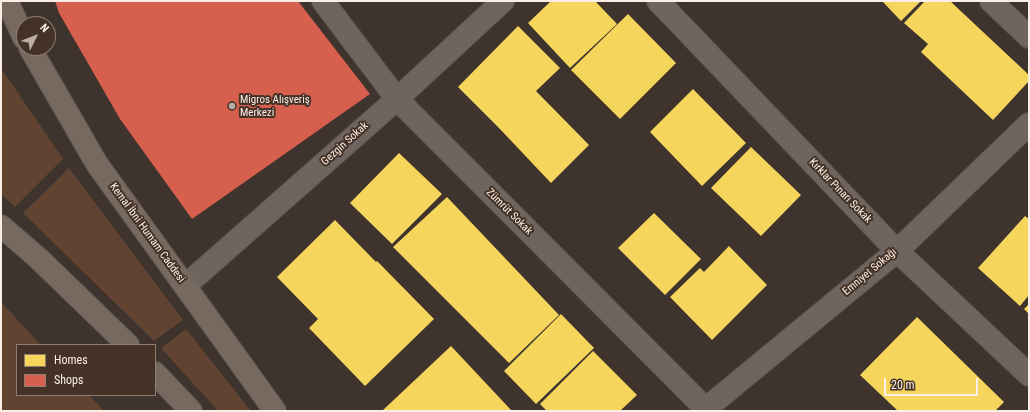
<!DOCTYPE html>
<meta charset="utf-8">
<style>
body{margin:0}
#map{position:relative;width:1030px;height:412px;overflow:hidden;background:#3e332d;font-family:"Roboto Condensed",sans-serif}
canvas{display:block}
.frame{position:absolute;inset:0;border:2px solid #fbeee6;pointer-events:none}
.legend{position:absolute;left:16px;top:344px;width:140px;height:52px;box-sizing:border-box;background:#453226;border:1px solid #8e7d73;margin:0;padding:5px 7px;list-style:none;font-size:12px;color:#fbeee6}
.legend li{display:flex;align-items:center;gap:8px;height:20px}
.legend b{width:20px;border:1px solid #8e7d73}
.north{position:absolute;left:16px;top:16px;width:40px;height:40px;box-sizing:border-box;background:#453226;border:1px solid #8e7d73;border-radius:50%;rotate:47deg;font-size:11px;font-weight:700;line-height:16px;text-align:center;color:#fbeee6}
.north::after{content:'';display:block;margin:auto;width:14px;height:18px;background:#b9ada5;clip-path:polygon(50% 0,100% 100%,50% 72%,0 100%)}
.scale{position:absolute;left:884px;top:378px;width:94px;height:18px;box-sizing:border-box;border:2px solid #fbeee6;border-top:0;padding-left:5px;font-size:12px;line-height:14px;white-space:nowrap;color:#fbeee6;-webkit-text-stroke:3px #453226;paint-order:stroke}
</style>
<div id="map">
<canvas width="1030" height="412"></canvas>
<div class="frame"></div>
<ul class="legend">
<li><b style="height:11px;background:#f6d55c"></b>Homes</li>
<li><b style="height:11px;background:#d6604d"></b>Shops</li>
</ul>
<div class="north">N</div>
<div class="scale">20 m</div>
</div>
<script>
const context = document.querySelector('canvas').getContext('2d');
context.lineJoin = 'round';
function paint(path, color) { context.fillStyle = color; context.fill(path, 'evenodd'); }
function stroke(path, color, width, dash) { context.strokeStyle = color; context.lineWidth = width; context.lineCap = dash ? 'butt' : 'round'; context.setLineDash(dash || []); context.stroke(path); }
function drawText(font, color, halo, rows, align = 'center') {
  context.font = font + ' "Roboto Condensed",sans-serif'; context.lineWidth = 4; context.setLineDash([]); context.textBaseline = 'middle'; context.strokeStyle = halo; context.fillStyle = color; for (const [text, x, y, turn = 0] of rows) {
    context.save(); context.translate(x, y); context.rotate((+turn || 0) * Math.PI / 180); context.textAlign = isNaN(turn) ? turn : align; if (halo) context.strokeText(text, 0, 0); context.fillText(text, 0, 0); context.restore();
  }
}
paint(new Path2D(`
 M1 68 63 159 15 207 1 194Z
 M69 168 183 320 154 341 23 213Z
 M1 302 41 345H17V395H89L104 411H1Z
 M186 329 251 411H218L161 348Z`), '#604330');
paint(new Path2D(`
 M551 1H595L617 24 570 68 528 23Z
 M882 1H921L901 21Z
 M925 1H950L1029 75V81L993 120 921 52 928 44 904 23Z
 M628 14 676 63 620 119 571 70Z
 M518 26 560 68 536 91 589 145 551 183 499 128 458 87Z
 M693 89 746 143 702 186 650 132Z
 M751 147 801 195 761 236 711 188Z
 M399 153 442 194 392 244 350 203Z
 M447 197 559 315 509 363 393 247Z
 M654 213 701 259 665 295 618 248Z
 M1025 216 1029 219V295L1020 306 978 268Z
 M335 220 376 262 377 261 434 319 365 386 309 328 318 319 277 277Z
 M729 246 767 285 712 340 670 297 700 268 704 272Z
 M1029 304V314L1024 309Z
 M561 314 594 348 536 404 504 371Z
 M917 317 1004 402 995 411H898L860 375Z
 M451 346 511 410 510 411H382Z
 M593 351 637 395 620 411H547L540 404Z`), '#f6d55c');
paint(new Path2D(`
 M55 1H298L370 94 192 219 120 119 59 13Z`), '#d6604d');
const street = new Path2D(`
 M323 1 397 99 708 411
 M658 1 897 251 1029 375
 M991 1 1029 37
 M185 286 397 99 503 1
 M703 411 897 251 1029 124`);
const primary = new Path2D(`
 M7 1 24 38
 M30 48 97 164 275 411
 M1 226 37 257 128 345
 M155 373 191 411`);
stroke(street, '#5c524c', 24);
stroke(primary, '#5c524c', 24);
stroke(street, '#6e6560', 22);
stroke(primary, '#756960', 22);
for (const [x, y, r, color] of [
 [232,106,4,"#b9ada5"]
]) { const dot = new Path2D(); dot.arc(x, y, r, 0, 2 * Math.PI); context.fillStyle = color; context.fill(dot); stroke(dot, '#453226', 1.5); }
drawText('11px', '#fbeee6', '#453226', [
 ["Migros Alışveriş",240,100],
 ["Merkezi",240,113]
], 'left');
drawText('11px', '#fbeee6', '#453226', [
 ["Gezgin Sokak",345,144,-42],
 ["Kırklar Pınarı Sokak",840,191,46],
 ["Zümrüt Sokak",509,212,45],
 ["Kemal İbni Humam Caddesi",147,233,54],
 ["Emniyet Sokağı",870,272,-40]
]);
</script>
